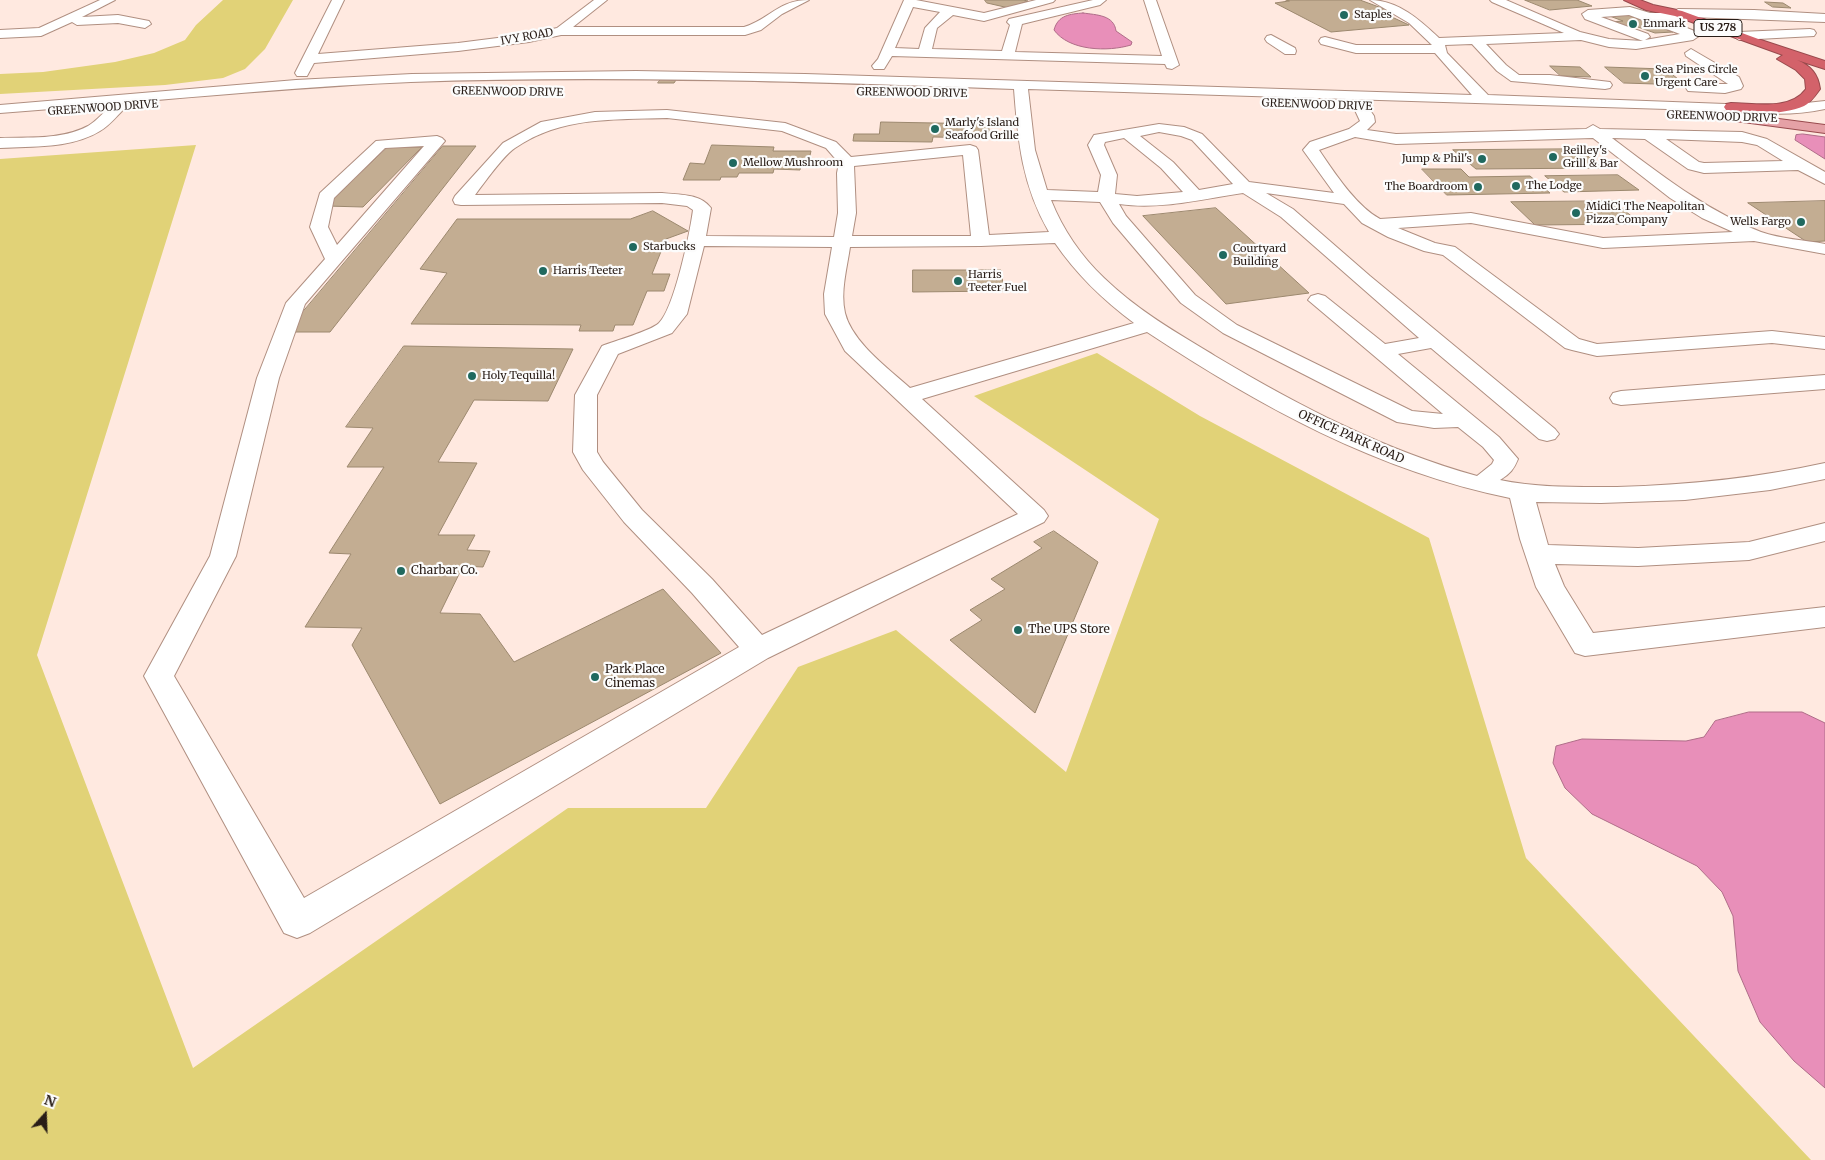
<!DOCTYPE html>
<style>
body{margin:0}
#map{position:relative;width:1825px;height:1160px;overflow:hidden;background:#ffe9e0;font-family:Merriweather,serif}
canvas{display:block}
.north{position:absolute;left:20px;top:1090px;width:50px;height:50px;-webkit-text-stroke:4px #fcfcfc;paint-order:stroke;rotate:20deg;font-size:14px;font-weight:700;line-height:20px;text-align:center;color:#291d17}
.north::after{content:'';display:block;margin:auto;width:18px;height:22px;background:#291d17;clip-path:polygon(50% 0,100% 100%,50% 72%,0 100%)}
</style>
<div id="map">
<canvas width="1825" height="1160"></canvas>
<div class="north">N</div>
</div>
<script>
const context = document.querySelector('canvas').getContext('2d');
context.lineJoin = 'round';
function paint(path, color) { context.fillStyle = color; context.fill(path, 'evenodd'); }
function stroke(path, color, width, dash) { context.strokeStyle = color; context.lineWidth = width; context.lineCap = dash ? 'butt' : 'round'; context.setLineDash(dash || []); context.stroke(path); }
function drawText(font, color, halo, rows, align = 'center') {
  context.font = font + ' Merriweather,serif'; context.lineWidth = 4.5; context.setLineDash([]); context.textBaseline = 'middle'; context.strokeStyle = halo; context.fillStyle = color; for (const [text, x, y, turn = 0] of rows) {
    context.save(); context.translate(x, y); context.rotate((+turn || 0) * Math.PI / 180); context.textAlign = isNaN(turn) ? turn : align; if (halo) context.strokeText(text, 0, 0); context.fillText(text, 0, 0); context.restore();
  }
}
paint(new Path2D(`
 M223 0H293L265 49 245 69 223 78 165 85 0 94V74L43 72 115 62 154 53 185 40 196 25Z
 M196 145 37 655 193 1068 568 808H706L798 667 896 630 1066 772 1159 519 974 396 1097 353 1200 416 1429 538 1526 858 1811 1160H0V159Z`), '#e1d277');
const water = new Path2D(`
 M1083 13C1097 15 1114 15 1116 31L1132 42 1131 45C1108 52 1069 51 1054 30 1058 15 1070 14 1083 13Z
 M1803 134 1825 137V159L1795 140 1796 135Z
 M1749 712H1802L1825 723V1088L1794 1061 1760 1022 1738 971 1733 916 1722 892 1697 866 1592 814 1565 788 1553 763 1556 746 1582 739 1686 741 1704 737 1715 721Z`);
paint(water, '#e88fb9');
stroke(water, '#af6d88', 1);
const building = new Path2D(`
 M985 0H1023L1028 1 1009 8 987 3Z
 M1286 0H1360L1387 10 1379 11 1409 25 1331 32 1275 3 1289 1Z
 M1525 0H1577L1592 6 1550 10Z
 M1765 2 1783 3 1791 8 1773 7Z
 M1623 13 1673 32 1655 33 1635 26 1623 27 1610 22 1623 21 1607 15Z
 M1550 66 1580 67 1591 77 1561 76Z
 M1605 67 1665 69 1686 85 1624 83Z
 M661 79 676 80 674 83H658Z
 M881 122 989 124V138L933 137 932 142 853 141 854 134H879Z
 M712 145 774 147 773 151H811L808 164H801L800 170 774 169 773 173H739L737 177H721L720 180H683L690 163 704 164Z
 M443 146H476L330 332H286Z
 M388 147H422L363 207 326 206Z
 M1578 149 1604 168 1476 169 1453 150Z
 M1422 169H1461L1469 177 1530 176 1550 193 1447 195Z
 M1618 175 1639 190 1564 192 1545 176Z
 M1613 201 1641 224 1535 225 1511 202Z
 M1825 201V241L1807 242 1748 203Z
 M1216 208 1309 293 1226 304 1143 216Z
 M653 211 688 231 666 239 652 274H670L664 291H647L633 325H615L613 331H579L581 325 411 324 447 273 420 269 457 219H630Z
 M913 270H1001L1004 291 913 292Z
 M404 346 573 349 548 401 474 400 438 462 477 463 438 535H475L467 550 490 551 483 567 463 566 440 613 480 614 514 662 663 589 721 653 440 804 352 645 362 628 305 627 351 554 329 553 384 467H347L373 428 346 427Z
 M1054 531 1098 562 1035 713 950 640 982 620 970 610 1005 589 991 579 1042 548 1034 542Z`);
paint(building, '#c3ad92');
stroke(building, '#9c886e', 1);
const minor = new Path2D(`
 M100 0H115L82 17 118 15 149 21 151 24 145 28 118 23 77 25 72 22 41 36 0 38V30L39 28Z
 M332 0H344L318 54 458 43 529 34 557 28 594 0H607L573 27H744C770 19 778 0 809 0L782 14 761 30 745 35H561L529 42 458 51 314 63 307 76H297L295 73Z
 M904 0H916L984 13 1036 0H1055L1053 2 984 21 953 15 937 28 932 49 1002 51 1010 25 1007 22 1009 19 1093 0H1106L1100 5 1022 24 1015 52 1162 56 1144 0H1156L1179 65 1172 69 1167 68 1165 64 892 56 884 69H874L872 66 878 59ZM913 7 940 12 925 28 919 49 895 48Z
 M1370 0C1398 0 1420 20 1439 38L1564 33 1492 2 1490 0H1506L1580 32 1609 39 1643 41 1585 19 1582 14 1588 10 1630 7 1650 13H1672L1678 9 1754 10 1825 14V22L1689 17 1684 20H1667L1697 32 1699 36 1693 40 1636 49 1609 47 1581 40 1486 44 1506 65 1519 75H1550L1610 82 1612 85 1610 88 1605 89 1511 81 1497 71 1472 44 1445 45 1447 53 1488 95 1778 106 1825 101V109C1793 116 1763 114 1731 111L1028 89 1035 150 1047 190 1098 192 1101 175 1088 145 1094 135 1159 124 1184 127 1202 134 1249 182 1334 193 1303 150 1310 142 1349 129 1360 121 1353 106 1355 103H1365L1374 116 1375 122 1367 130 1396 134 1586 129 1593 125 1600 129 1742 132 1767 139 1825 172V184L1798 170 1704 173 1688 169 1645 139 1612 138C1660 174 1705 210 1761 232 1780 239 1805 240 1825 244V254L1754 241 1603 248 1471 223 1398 228 1435 243 1455 247 1579 339 1597 344 1772 331 1825 337V349L1772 343 1597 356 1572 350 1565 348 1443 255 1424 251 1388 237 1362 223 1344 204 1266 193 1293 209 1370 276 1555 429 1559 434 1555 439 1547 441 1539 439 1431 348 1398 354 1499 437 1518 459C1514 469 1510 474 1500 480 1539 488 1578 487 1617 487 1688 485 1757 478 1825 463V479L1770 490 1685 500 1601 503 1536 502 1548 545 1638 548 1749 542 1825 523V541L1749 560 1638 566 1555 564 1564 586 1593 633 1825 607V627L1585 656 1575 653 1536 587 1520 539 1510 498C1377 471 1259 406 1147 332L922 399 1044 510 1048 516 1044 522 768 658 310 933 297 938 284 933 144 676 210 556 257 378 286 303 325 259 310 227 320 193 376 141 437 136 442 138 445 141 305 304 279 378 236 556 174 676 304 898 739 647 692 593 624 522 583 470 573 452 575 395 602 346C614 341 651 331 659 323 674 309 690 233 693 210L687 206 662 203 461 205 455 204 453 200 455 196 503 143 541 122 595 112 667 110 785 123 836 142 851 157 970 145 976 147 978 150 989 235 1049 232C1022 185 1018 142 1014 89 814 82 612 75 411 82 314 86 217 95 120 103L125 107 123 110C116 117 109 126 100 131 71 149 32 146 0 148V138C28 137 62 140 88 126 98 120 105 110 114 104L0 113V105L296 80 412 74 636 71 805 74 1472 95 1435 53H1356L1321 44 1319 41 1321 38 1325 37 1356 45H1432L1409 23ZM1629 15 1680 34 1645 40 1650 37 1648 34 1601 17ZM667 118 782 131 826 148 839 163 837 173 838 213 834 237 706 236 711 208C700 193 678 195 662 193L475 195C485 182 502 157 515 148 562 116 613 120 667 118ZM1159 132 1181 136 1192 140 1233 184 1199 190 1173 162 1140 136ZM1355 137 1396 144 1593 138 1670 198 1702 218 1733 232 1603 238 1471 213 1380 219C1356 206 1334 172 1319 150ZM1124 138 1161 168 1183 192 1137 196 1115 194 1117 175 1104 145 1105 142ZM1666 139 1742 142 1757 145 1783 161 1704 163 1699 162ZM424 146 337 245 328 227 334 198 385 148ZM963 155 971 236H852L856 213 854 166ZM1243 193 1281 217 1419 338 1385 344 1325 296 1318 294 1311 296 1308 300 1443 414 1412 411 1237 325 1195 295 1126 216 1119 204C1160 210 1202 199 1243 193ZM1051 200 1100 202 1113 223 1181 303 1223 333 1397 422 1434 428 1458 427 1483 447 1494 460 1492 464 1477 476C1383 450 1299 406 1215 356 1177 333 1137 310 1104 278 1081 256 1063 230 1051 200ZM1055 243C1077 275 1103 300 1134 323L910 388C889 369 852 342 845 313 840 292 847 268 850 247L981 246ZM704 246 832 247 824 294 825 314 845 351 1018 514 762 635 712 579 642 510 603 462 597 452V395L618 354 672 333 687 314Z
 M1810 29 1814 30 1816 33 1814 36 1739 40 1733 36 1739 32Z
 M1271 35 1295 48 1296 51 1295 54H1285L1267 42 1265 39 1267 36Z
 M1691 49 1739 77 1743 86 1741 89 1725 93 1688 91 1686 88 1688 85 1693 84H1728L1686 56 1685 53Z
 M1825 375V389L1621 405 1613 403 1610 398 1613 393 1621 391Z`);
const major = new Path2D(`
 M1733 113 1825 125V133L1728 120 1726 117 1728 114Z`);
const highway = new Path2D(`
 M1624 0H1640L1653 5 1682 11 1761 40 1825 61V69L1797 60C1811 66 1818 74 1820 89 1815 96 1811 102 1804 106 1785 115 1746 115 1726 110L1724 107 1726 104 1731 103C1755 103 1790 111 1806 89L1805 79 1796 70 1777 59 1783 55 1675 16 1646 10Z`);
stroke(minor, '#b08f81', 2);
stroke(major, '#984a4d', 2);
stroke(highway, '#984a4d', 2);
paint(minor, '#fff');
paint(major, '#e5a1a6');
paint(highway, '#d3626a');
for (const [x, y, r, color] of [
 [1344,15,5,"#20695f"],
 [1633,24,5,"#20695f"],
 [1645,76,5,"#20695f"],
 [935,129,5,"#20695f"],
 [1553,157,5,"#20695f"],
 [1482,159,5,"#20695f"],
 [733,163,5,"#20695f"],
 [1516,186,5,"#20695f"],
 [1478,187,5,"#20695f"],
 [1576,213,5,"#20695f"],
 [1801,222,5,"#20695f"],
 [633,247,5,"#20695f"],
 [1223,255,5,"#20695f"],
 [543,271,5,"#20695f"],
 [958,281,5,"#20695f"],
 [472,376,5,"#20695f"],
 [401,571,5,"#20695f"],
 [1018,630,5,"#20695f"],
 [595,677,5,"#20695f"]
]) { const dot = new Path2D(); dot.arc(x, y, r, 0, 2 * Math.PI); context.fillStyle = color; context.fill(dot); stroke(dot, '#fcfcfc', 2); }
drawText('11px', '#291d17', '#fcfcfc', [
 ["Staples",1354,15],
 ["Enmark",1643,24],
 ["Sea Pines Circle",1655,70],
 ["Urgent Care",1655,83],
 ["Marly's Island",945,123],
 ["Seafood Grille",945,136],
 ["Reilley's",1563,151],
 ["Grill & Bar",1563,164],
 ["Jump & Phil's",1472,159,"right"],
 ["Mellow Mushroom",743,163],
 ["The Lodge",1526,186],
 ["The Boardroom",1468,187,"right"],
 ["MidiCi The Neapolitan",1586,207],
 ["Pizza Company",1586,220],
 ["Wells Fargo",1791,222,"right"],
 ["Starbucks",643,247],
 ["Courtyard",1233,249],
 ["Building",1233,262],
 ["Harris Teeter",553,271],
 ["Harris",968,275],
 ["Teeter Fuel",968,288],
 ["Holy Tequilla!",482,376]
], 'left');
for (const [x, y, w] of [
 [1718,28,48]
]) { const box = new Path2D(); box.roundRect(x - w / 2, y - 8.5, w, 17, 4); context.fillStyle = '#fcfcfc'; context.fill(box); stroke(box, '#291d17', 1); }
drawText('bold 11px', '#291d17', null, [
 ["US 278",1718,28]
]);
drawText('11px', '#291d17', '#fcfcfc', [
 ["IVY ROAD",527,37,-10],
 ["GREENWOOD DRIVE",508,92,1],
 ["GREENWOOD DRIVE",912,93,1],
 ["GREENWOOD DRIVE",1317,105,2],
 ["GREENWOOD DRIVE",103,108,-4],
 ["GREENWOOD DRIVE",1722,117,2]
]);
drawText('12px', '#291d17', '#fcfcfc', [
 ["OFFICE PARK ROAD",1351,437,24]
]);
drawText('12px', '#291d17', '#fcfcfc', [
 ["Charbar Co.",411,571],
 ["The UPS Store",1028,630],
 ["Park Place",605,670],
 ["Cinemas",605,684]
], 'left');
</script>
